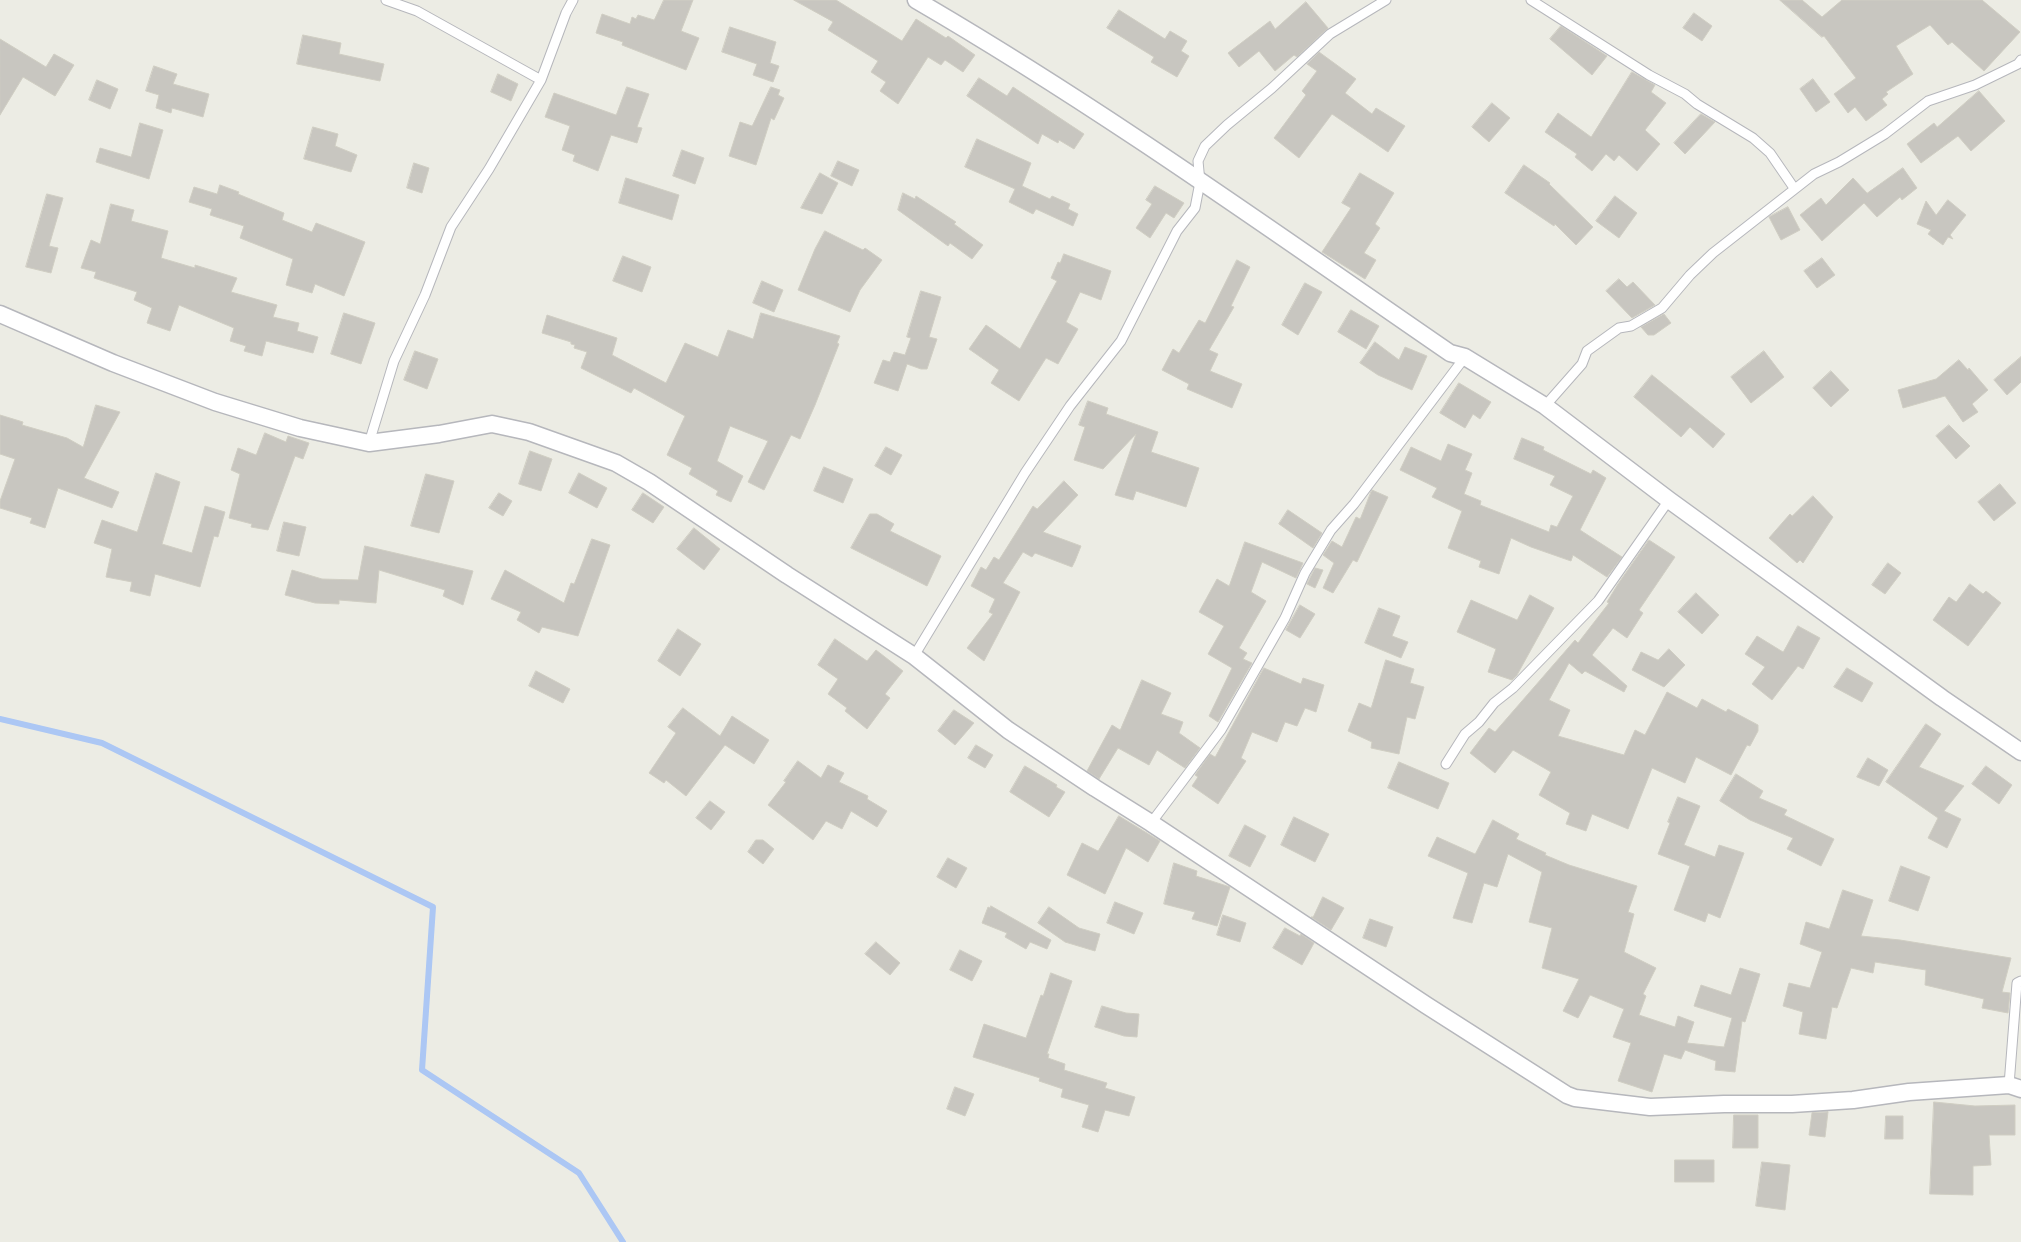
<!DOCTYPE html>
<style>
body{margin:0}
canvas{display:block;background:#ecece4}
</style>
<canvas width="2021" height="1242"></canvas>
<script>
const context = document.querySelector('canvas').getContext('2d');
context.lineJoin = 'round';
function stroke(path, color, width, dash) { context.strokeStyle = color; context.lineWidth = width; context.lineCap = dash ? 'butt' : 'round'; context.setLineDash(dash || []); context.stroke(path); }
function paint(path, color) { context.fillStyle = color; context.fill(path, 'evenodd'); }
stroke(new Path2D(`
 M0 719 102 743 433 907 422 1070 579 1173 623 1242`), '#acc7f4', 6);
const building = new Path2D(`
 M664 0H693L681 31 699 38 686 70 622 45 623 42 596 33 602 14 630 24 632 17 636 19 638 15 654 20Z
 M794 0H836L902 41 916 19 946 38 948 36 975 55 963 72 945 60 941 65 928 57 898 104 880 91 886 82 871 72 878 61 828 30 833 22Z
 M1780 0H1802L1822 17 1842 0H1982L2020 32 1984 71 1952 42 1948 45 1930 25 1896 46 1913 74 1886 92 1888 94 1882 99 1887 105 1866 121 1855 107 1848 113 1834 94 1856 78 1824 36 1822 37Z
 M1306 2 1328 28 1297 57 1294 55 1275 71 1259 51 1239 67 1228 53 1270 21 1275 29Z
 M1119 10 1165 39 1170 31 1187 41 1181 51 1189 56 1177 77 1151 62 1154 57 1107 28Z
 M1694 13 1712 26 1702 41 1683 28Z
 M1561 26 1607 56 1592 75 1550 39Z
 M730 27 776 42 770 63 779 66 773 82 753 75 757 64 722 52Z
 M303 35 341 43 339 54 384 64 380 81 297 64Z
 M0 39 46 67 54 54 74 65 55 96 23 77 0 115Z
 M1319 52 1356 79 1345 93 1372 114 1376 108 1405 126 1388 152 1332 114 1299 158 1274 138 1306 95 1302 91 1317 71 1307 64Z
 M154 66 177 74 173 84 209 94 203 117 172 108 171 113 156 108 159 95 146 91Z
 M1632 72 1655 85 1651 92 1666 103 1645 130 1660 144 1637 171 1619 155 1614 161 1606 154 1592 171 1575 157 1577 154 1545 132 1558 113 1591 137Z
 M498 74 518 84 511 101 491 92Z
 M979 78 1007 96 1013 87 1084 134 1074 149 1059 140 1058 143 1042 134 1038 144 967 96Z
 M1813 79 1830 102 1816 112 1800 89Z
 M97 80 118 89 110 109 89 100Z
 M627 87 649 94 637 127 642 128 637 143 611 135 598 171 573 161 575 155 562 150 570 126 545 117 554 93 616 115Z
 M771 87 780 90 778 95 784 98 774 120 771 118 756 165 729 156 740 122 752 126Z
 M1979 91 2005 121 1971 151 1958 136 1921 163 1907 144 1934 123 1937 127Z
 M1492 103 1510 118 1489 142 1472 127Z
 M1701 114 1715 122 1685 154 1674 143Z
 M140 123 163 130 149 179 96 162 100 148 131 157Z
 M313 127 338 134 335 146 357 155 351 172 304 159Z
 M977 139 1031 163 1022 186 1050 199 1052 196 1070 204 1068 209 1078 214 1073 226 1036 209 1033 214 1009 202 1015 189 965 167Z
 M682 150 704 158 695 184 673 176Z
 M838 161 859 170 852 186 831 176Z
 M414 163 429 168 422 193 407 188Z
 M1524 165 1550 183 1549 184 1593 227 1576 245 1555 224 1554 226 1505 193Z
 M1903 168 1917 188 1902 200 1900 197 1877 217 1864 203 1822 241 1800 215 1821 198 1826 205 1853 178 1867 193Z
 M820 173 838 183 822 214 801 208Z
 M1360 173 1394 193 1375 224 1380 228 1364 253 1376 260 1365 279 1322 252 1351 208 1342 203Z
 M626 178 679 195 672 220 619 203Z
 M220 185 239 192 238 194 284 213 282 220 312 232 316 223 365 242 344 296 315 284 312 293 286 285 293 259 240 238 244 226 210 215 212 209 189 202 194 187 217 194Z
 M1155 186 1184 203 1174 218 1166 213 1150 238 1136 228 1152 204 1146 200Z
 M903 193 915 199 916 196 956 222 954 224 983 245 972 259 950 243 948 246 898 210Z
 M47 194 63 198 49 246 58 248 51 273 26 267Z
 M1615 196 1637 213 1619 238 1596 221Z
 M1948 200 1966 215 1950 235 1953 239 1948 237 1943 245 1928 234 1931 230 1917 224 1926 201 1936 215Z
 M111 204 134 210 131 221 168 231 161 258 195 268V265L237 278 231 292 277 305 273 317 299 323 297 331 318 337 313 353 266 341 262 356 244 351 246 346 230 341 234 328 179 305 170 331 147 323 152 308 134 300 137 292 94 278 96 272 81 268 91 240 100 244Z
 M1788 207 1800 230 1781 240 1769 217Z
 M825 231 863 250 865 248 882 260 860 290 850 312 798 290 815 249Z
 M1064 254 1111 271 1101 300 1080 292 1066 322 1078 329 1058 364 1046 358 1019 401 991 383 999 370 969 349 986 325 1020 349 1057 281 1051 278 1058 262 1060 263Z
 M623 256 651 267 642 292 613 281Z
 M1822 258 1835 275 1817 288 1804 271Z
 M1237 260 1250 267 1231 306 1234 307 1209 350 1218 354 1210 371 1242 384 1232 408 1187 389 1189 384 1162 370 1173 349 1179 353 1199 320 1205 323Z
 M1619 279 1627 287 1633 282 1655 305 1632 318 1606 291Z
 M762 281 783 290 774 312 753 303Z
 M1305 283 1322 292 1298 335 1282 325Z
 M921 291 941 297 929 337 937 339 927 369H921L907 364 898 391 874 383 883 360 890 362 894 352 905 355 911 338 907 337Z
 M1351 310 1379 326 1366 349 1338 332Z
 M344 313 375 323 361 364 331 354Z
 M761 313 840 336 837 343 839 344 815 405 800 439 791 435 764 490 748 482 768 441 730 426 717 461 743 476 731 502 716 495 718 491 689 474 692 468 667 455 685 416 634 388 631 393 581 368 587 352 574 348 575 345 571 344V342L542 333 547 315 617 338 612 355 666 383 685 343 718 357 728 330 753 339Z
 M1664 314 1671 323 1654 335H1648L1641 327Z
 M1375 342 1399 360 1405 347 1427 356 1412 390 1378 375 1360 363Z
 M415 351 438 359 427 389 404 380Z
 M1764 351 1784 377 1751 403 1731 377Z
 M2021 357V382L2007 395 1994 380Z
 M1959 360 1968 370 1969 368 1988 390 1972 404 1978 412 1963 422 1945 396 1903 408 1898 390 1936 379Z
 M1831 371 1849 390 1831 407 1813 388Z
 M1652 375 1725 434 1713 448 1690 427 1681 437 1634 397Z
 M1459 383 1491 402 1480 419 1473 414 1465 428 1440 413Z
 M1088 401 1108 408 1106 414 1158 432 1151 452 1199 468 1186 507 1136 491 1133 500 1115 495 1136 434 1103 469 1074 460 1085 427 1079 425Z
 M96 405 120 412 84 478 119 492 112 508 58 488 45 528 30 523 32 518 0 508V501L15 459 0 454V415L23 422 22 425 67 438 83 447Z
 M1949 425 1970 446 1956 459 1936 436Z
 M265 433 286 442 288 436 309 443 303 459 295 456 268 530 251 527 252 524 229 518 240 474 231 470 238 448 256 455Z
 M1522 438 1544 447 1543 450 1591 474 1593 470 1606 478 1580 530 1622 557 1607 577 1573 555 1571 561 1531 547 1511 538 1499 574 1479 567 1481 561 1448 548 1462 511 1432 497 1437 488 1400 470 1411 447 1441 461 1448 444 1472 454 1465 470 1472 473 1464 494 1481 501 1480 505 1549 532 1551 525 1557 527 1573 496 1550 485 1555 476 1514 459Z
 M886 447 902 455 891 475 875 466Z
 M530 451 552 459 541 491 519 484Z
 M824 467 853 479 843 503 814 491Z
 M156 473 180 482 162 544 192 553 205 506 225 512 218 537 214 536 200 587 155 574 150 596 130 591 132 582 106 577 112 549 94 543 102 520 137 532Z
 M579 473 607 488 597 508 569 493Z
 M426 474 454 481 439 533 411 526Z
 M1064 481 1078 495 1043 532 1081 546 1075 561 1072 567 1035 553 1032 557 1023 552 1003 583 1020 592 984 661 967 648 993 614 989 612 995 599 971 586 981 567 986 570 994 557 999 560 1033 506 1037 509Z
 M2000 484 2016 503 1994 521 1978 502Z
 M1372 490 1388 497 1357 562 1353 560 1333 593 1323 588 1334 563 1323 555 1332 541 1342 547 1356 517 1360 519Z
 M499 493 512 501 503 516 489 508Z
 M643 493 664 507 653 523 632 510Z
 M1813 496 1833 517 1803 563 1800 560 1797 563 1769 538 1790 514 1792 516Z
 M1288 510 1322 533 1313 548 1279 524Z
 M870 514H877L894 524 890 531 941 556 927 586 851 548Z
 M284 522 306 527 299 556 277 551Z
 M694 528 720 549 704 570 677 549Z
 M592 539 610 545 578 636 542 627 539 633 517 620 521 612 491 599 505 570 564 603 571 583 574 584Z
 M1649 540 1675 557 1639 610 1643 613 1627 638 1613 628 1592 655 1627 686 1624 692 1585 671 1582 674 1569 663 1549 700 1570 710 1558 736 1624 755 1635 730 1645 735 1667 692 1697 708 1702 699 1726 712 1728 709 1758 725V731L1750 746 1747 745 1731 775 1696 757 1685 783 1652 768 1628 829 1592 814 1586 831 1566 824 1570 813 1539 795 1551 772 1513 750 1495 773 1470 753 1489 728 1495 732 1575 640 1578 643 1609 603 1607 602 1618 584Z
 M1245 542 1303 563 1296 578 1262 562 1251 592 1266 601 1239 648 1247 653 1243 659 1252 663 1218 722 1209 716 1232 668 1208 654 1224 626 1199 612 1217 579 1229 586Z
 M365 546 473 571 463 605 443 596 445 590 379 570 376 603 339 600V604L315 603 285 595 292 570 322 579 358 580Z
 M1888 563 1901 573 1885 594 1872 585Z
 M1315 568 1323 570 1315 588 1307 584Z
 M1970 584 1983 594 1986 591 2001 603 1968 646 1933 620 1949 597 1956 602Z
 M1696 593 1719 615 1702 634 1678 612Z
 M1530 595 1554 608 1517 675 1512 680 1488 672 1496 649 1457 632 1471 600 1517 620Z
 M1300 605 1315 614 1300 638 1286 630Z
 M1379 608 1400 616 1392 636 1408 642 1401 658 1365 643Z
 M1798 626 1820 638 1803 669 1798 666 1772 700 1752 684 1765 667 1745 654 1757 636 1783 652Z
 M678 629 701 644 680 676 658 661Z
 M835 639 867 661 876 650 903 671 885 694 890 698 867 729 845 711 847 708 828 694 838 679 818 665Z
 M1669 649 1685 665 1664 687 1632 670 1641 652 1658 660Z
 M1386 660 1414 669 1410 683 1424 687 1415 719 1407 717 1399 754 1371 748 1372 742 1348 731 1359 703 1371 708Z
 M1264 668 1301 684 1303 678 1324 685 1316 712 1305 708 1297 726 1285 722 1277 742 1252 732 1241 758 1246 761 1218 804 1192 786 1198 777 1195 775 1210 754 1215 757Z
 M1847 668 1873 683 1862 702 1834 687Z
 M536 671 570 689 563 703 529 686Z
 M1142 680 1171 693 1161 714 1183 722 1179 733 1200 748 1185 768 1157 750 1149 765 1118 748 1099 779 1087 771 1112 725 1120 730Z
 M683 708 720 736 732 716 769 740 754 764 725 745 686 796 666 780 664 783 649 773 676 733 668 727Z
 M954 710 974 723 955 745 938 731Z
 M1926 724 1941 734 1919 767 1964 786 1944 811 1961 819 1947 848 1928 838 1938 818 1886 782Z
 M976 745 993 755 985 768 968 758Z
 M1868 758 1888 770 1879 786 1857 777Z
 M798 761 821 778 828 765 844 773 839 782 868 796 867 799 887 811 877 827 851 811 842 829 826 821 813 840 768 805 786 782 784 781Z
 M1399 762 1449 783 1438 809 1388 788Z
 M1025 766 1057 785 1056 787 1065 792 1049 817 1010 792Z
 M1986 766 2012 785 1999 804 1972 784Z
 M1736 774 1763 791 1759 798 1787 810 1784 815 1834 839 1821 866 1787 849 1793 838 1750 820 1720 801Z
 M1678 797 1700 806 1684 845 1715 857 1719 845 1744 853 1720 918 1708 913 1705 922 1674 910 1690 866 1658 854 1670 823 1668 822Z
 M710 801 725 812 711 830 696 818Z
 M1119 816 1160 841 1148 862 1126 848 1105 894 1067 875 1082 843 1098 851Z
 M1294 817 1329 834 1315 862 1281 845Z
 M1493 820 1519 834 1516 839 1546 853 1545 855 1569 865 1637 886 1628 912 1634 914 1624 952 1656 968 1643 994 1646 996 1639 1015 1675 1027 1678 1016 1694 1022 1687 1043 1724 1047 1732 1018 1694 1006 1701 985 1731 995 1740 968 1760 974 1745 1022 1742 1021 1735 1072 1715 1070 1716 1061 1685 1050 1681 1059 1664 1054 1652 1092 1618 1081 1631 1043 1613 1037 1624 1009 1590 995 1578 1018 1563 1011 1579 979 1542 968 1552 928 1529 922 1542 872 1508 854 1497 887 1484 883 1472 923 1453 918 1468 873 1428 856 1437 837 1475 854Z
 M1245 825 1266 836 1250 867 1229 856Z
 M756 840H763L774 849 763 864 748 852Z
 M948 858 967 868 956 888 937 877Z
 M1174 863 1197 871 1196 876 1230 887 1217 926 1192 919 1195 912 1164 904Z
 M1901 866 1930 877 1918 911 1889 901Z
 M1843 890 1873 900 1861 936 1900 940 2011 958 2002 992 2010 993 2008 1013 1982 1008 1984 999 1925 985 1926 970 1875 962 1873 973 1851 968 1837 1008 1832 1007 1826 1039 1799 1034 1803 1012 1783 1006 1789 983 1810 988 1822 952 1800 944 1806 922 1829 929Z
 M1323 897 1344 908 1331 930 1311 917H1313Z
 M1115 902 1143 913 1134 934 1107 923Z
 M991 906 1051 940 1047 949 1030 942 1026 949 1005 937 1007 933 982 923 988 907 990 908Z
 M1049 907 1079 928 1100 934 1095 951 1065 942 1038 923Z
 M1223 915 1246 923 1240 942 1217 935Z
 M1370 919 1393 927 1386 947 1363 938Z
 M1285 928 1300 936 1301 934 1314 943 1302 965 1273 948Z
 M876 942 900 963 890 975 865 954Z
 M960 950 982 961 972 981 950 970Z
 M1051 973 1072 981 1047 1054H1049L1048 1058 1065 1064 1064 1070 1107 1083 1105 1088 1135 1097 1129 1116 1105 1110 1098 1132 1082 1127 1089 1105 1061 1097 1063 1089 1039 1081 1040 1078 973 1057 984 1024 1026 1038 1041 995 1043 996Z
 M1102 1006 1126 1013 1139 1014 1137 1037 1124 1036 1095 1027Z
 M955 1087 974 1094 965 1116 947 1109Z
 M1934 1102 1975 1106 2015 1105V1135H1989L1991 1165 1973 1166V1195L1930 1194Z
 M1828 1112 1825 1137 1809 1135 1812 1113Z
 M1734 1115H1758V1148H1733Z
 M1886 1116H1903V1139H1885Z
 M1675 1160H1714V1182H1675Z
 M1762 1162 1790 1165 1785 1210 1756 1206Z`);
paint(building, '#c8c6c0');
stroke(building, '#d0cec3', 1);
const service = new Path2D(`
 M386 0 417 11 541 80
 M1531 0 1649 75 1685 94 1697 104 1753 138 1770 153 1794 188
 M1545 406 1582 364 1587 351 1619 328 1631 326 1662 308 1690 275 1713 253 1814 174 1839 162 1885 134 1928 101 1975 85 2018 64 2021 60
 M369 443 394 361 425 295 451 227 489 169 541 80 566 13 573 0
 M914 656 1025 473 1070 406 1121 341 1177 231 1195 208 1200 182 1198 161 1205 146 1227 125 1272 88 1330 34 1386 0
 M1446 764 1465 734 1479 722 1494 703 1513 688 1598 601 1669 500
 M1151 823 1221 730 1285 618 1305 573 1331 530 1354 504 1465 357
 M2009 1085 2017 983 2021 981`);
const minor = new Path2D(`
 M916 0C1100 107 1274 232 1450 353L1465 357 1545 406 1669 500 1942 698 2021 752
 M0 314 113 363 215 402 300 428 369 443 439 434 492 424 529 432 616 463 649 482 787 575 914 656 1008 730 1095 788 1151 823 1426 1005 1567 1095 1575 1098 1650 1107 1724 1104H1792L1853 1100 1909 1092 2009 1085 2021 1089`);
stroke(service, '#b6b7bc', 11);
stroke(minor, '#b6b7bc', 19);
stroke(service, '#fff', 9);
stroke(minor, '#fff', 16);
</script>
